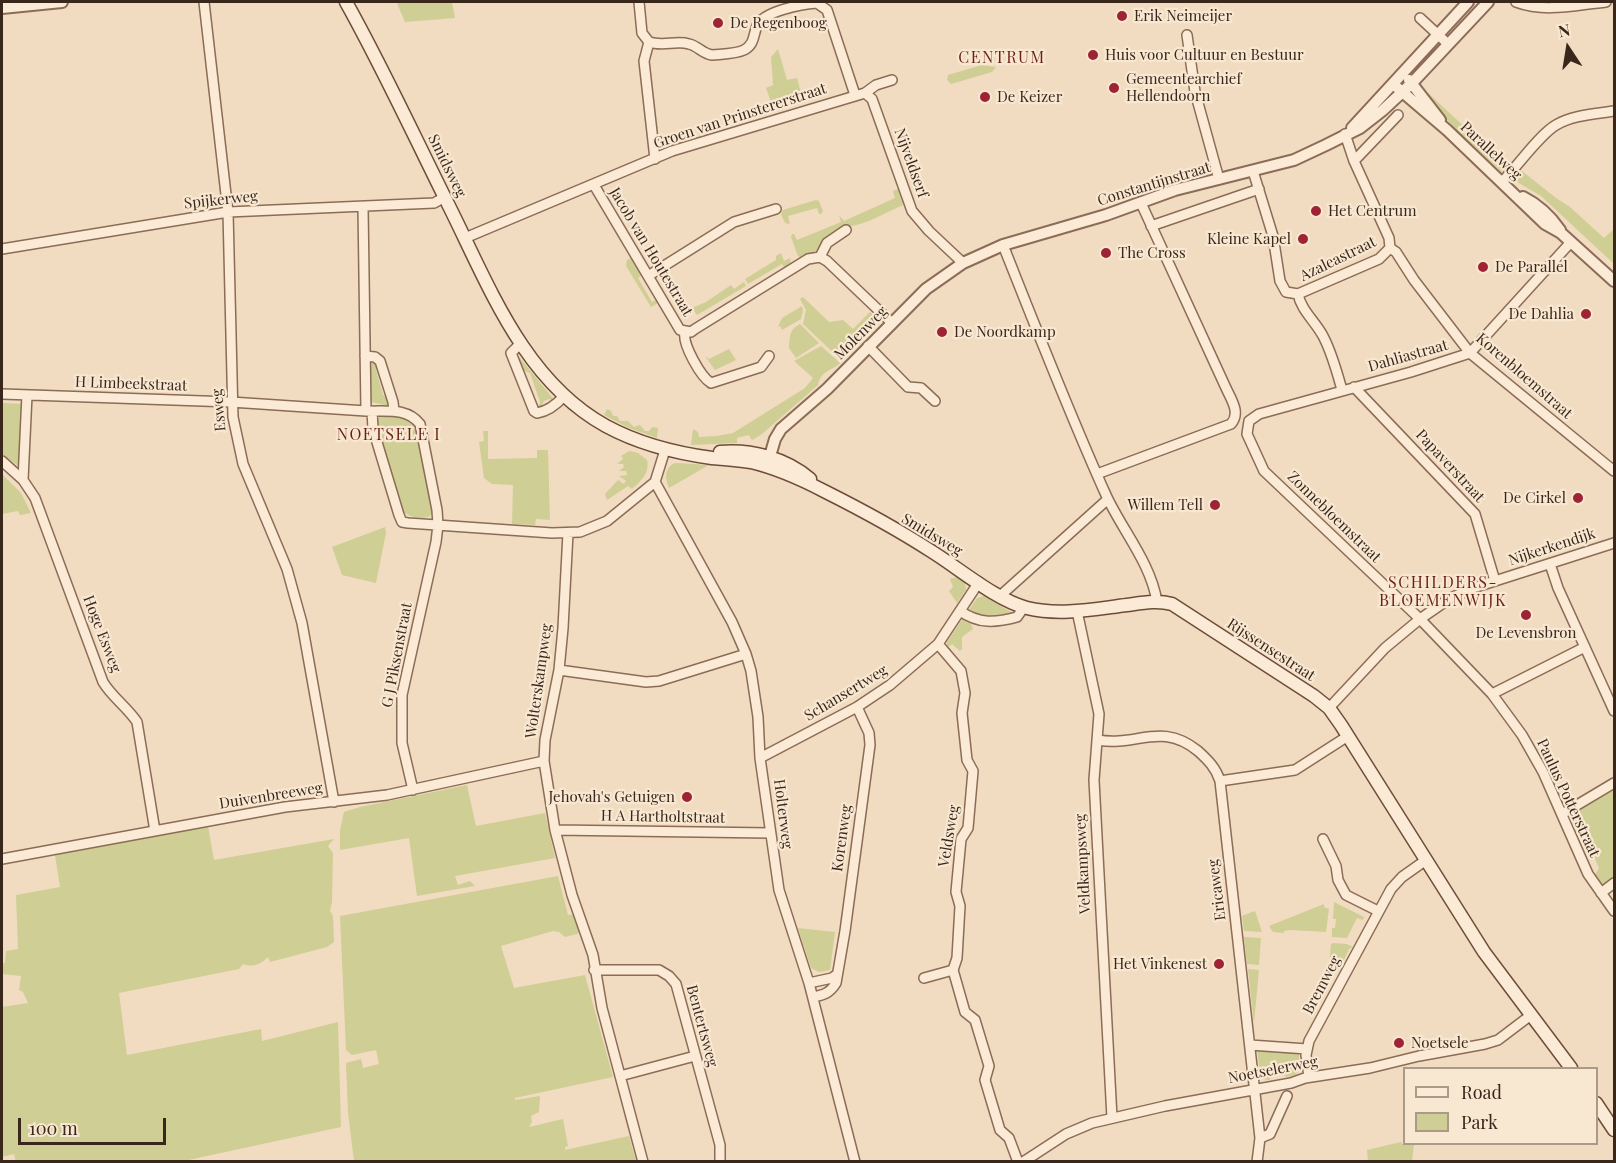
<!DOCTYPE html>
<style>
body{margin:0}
#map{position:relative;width:1616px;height:1163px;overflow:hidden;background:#f1dcc1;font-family:"Playfair Display",serif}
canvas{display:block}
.frame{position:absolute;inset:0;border:3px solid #3a271c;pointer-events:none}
.legend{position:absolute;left:1403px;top:1067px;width:195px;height:78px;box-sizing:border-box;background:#f8e7d1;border:2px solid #ac9a89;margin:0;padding:8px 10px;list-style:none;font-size:18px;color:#3a271c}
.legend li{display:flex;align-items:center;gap:12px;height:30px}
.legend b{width:30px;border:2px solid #ac9a89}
.north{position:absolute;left:1538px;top:18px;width:60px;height:60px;-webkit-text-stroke:4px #f8e7d1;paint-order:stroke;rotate:348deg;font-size:16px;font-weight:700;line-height:24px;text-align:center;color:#3a271c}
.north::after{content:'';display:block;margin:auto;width:21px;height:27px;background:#3a271c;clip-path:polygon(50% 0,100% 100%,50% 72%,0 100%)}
.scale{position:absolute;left:18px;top:1118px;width:148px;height:27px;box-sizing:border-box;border:3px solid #3a271c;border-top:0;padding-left:8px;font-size:18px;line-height:21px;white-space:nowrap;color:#3a271c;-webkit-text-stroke:4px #f8e7d1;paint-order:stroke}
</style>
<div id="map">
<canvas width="1616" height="1163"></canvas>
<div class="frame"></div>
<ul class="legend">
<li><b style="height:8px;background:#fbead5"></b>Road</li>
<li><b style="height:16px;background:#cfce94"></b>Park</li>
</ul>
<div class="north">N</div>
<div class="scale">100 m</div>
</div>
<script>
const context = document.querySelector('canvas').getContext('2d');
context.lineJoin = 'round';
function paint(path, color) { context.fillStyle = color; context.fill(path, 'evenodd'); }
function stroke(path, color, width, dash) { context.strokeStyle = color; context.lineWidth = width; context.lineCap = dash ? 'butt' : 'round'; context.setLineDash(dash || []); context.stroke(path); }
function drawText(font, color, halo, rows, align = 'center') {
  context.font = font + ' "Playfair Display",serif'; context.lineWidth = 4.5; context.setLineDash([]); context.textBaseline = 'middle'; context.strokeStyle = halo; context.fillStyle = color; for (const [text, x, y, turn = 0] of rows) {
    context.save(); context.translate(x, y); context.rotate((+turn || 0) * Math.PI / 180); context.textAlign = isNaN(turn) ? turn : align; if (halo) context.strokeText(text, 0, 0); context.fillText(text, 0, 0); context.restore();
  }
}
paint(new Path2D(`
 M401 2H452L455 18 405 22 397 3Z
 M778 49 787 80 797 78 802 97 772 105 766 88 773 85 771 57Z
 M982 65 996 67 992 72 951 84 947 80 948 75Z
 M1428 93 1508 167 1503 173 1455 129 1426 95Z
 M1522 171 1556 198 1570 207 1604 238 1614 229V264L1541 196 1517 182 1514 179Z
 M898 189 903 205C889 211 874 220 860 224 850 227 842 226 833 232 822 239 814 264 798 256L791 237 792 234H794L797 240 841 222 839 215 844 221 895 198 893 191Z
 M816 200 819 201 823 211 821 214H819L817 208 788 216 790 224 785 223 781 214 783 210Z
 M781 253 784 261 790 258 791 266 786 270 782 264 748 284 745 279 776 260V256Z
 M631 258 637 268 641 269 644 274 638 278 652 302 659 298 658 303 651 307 626 266 627 260Z
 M744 282 746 286 697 315 692 308 706 302 731 285 734 289Z
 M803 297 829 322 843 320 853 329 870 312 876 318 877 325 844 359 841 360 803 324 806 310 800 299Z
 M802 306 803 310 801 319 782 330 780 326 778 327 782 318Z
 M800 324 819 343 796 358 789 348C790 336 789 330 800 324Z
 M821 346 840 363C832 371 821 370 818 385L762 434 752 440 749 435 737 438V443L691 445 693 429 698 432 699 437 717 436 733 433 805 388 813 378 794 361Z
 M729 349 736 360 715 370 705 356 709 359Z
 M516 353 555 401 551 404 552 400 549 399 544 401 541 408H537L536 404 539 406 540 402 530 373 520 369Z
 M373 362 376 364V370L383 395 387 398 390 406 371 402 368 363Z
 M2 403 25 404 21 468 2 454Z
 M607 409 611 411 613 416H617L620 421H628L634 427 640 425 645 431H649L652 427 658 428 657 438 629 428 604 415Z
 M381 415 405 416 418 427 433 509 430 516C421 520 411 517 402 512L377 420Z
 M483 431H488V459L537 458V450H548L550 520 536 519 535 525 512 524 513 485 492 484 484 478 479 442 484 441Z
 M629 451 638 453 647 460C650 473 641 481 632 489L628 486 607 500 605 494 618 480 624 484 626 481 619 476 627 475 626 471H619L624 467 623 464H617L623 459 621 456Z
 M675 463H678L709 465 669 488C665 478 664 468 675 463Z
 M2 474 21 493 31 513 20 515 18 511 2 514Z
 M385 527 386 533 376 583 342 575 332 547Z
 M957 577 965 583 966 590 957 603 949 591 953 587 950 579Z
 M984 596 1013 613 986 616 967 613 977 598Z
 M964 617 969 620 973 629 962 637V649L960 651 952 644 947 648V642Z
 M467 785 476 826 545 813 555 858 455 876 458 885 470 881 475 886 417 896 409 838 340 850V830L344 812 360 807Z
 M1614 788V877L1606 885 1599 884 1594 877 1599 868 1580 825 1571 824 1569 818 1572 812Z
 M208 826 214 860 334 839 328 846 333 853 332 902 330 911 333 916 334 942 327 947 270 962 268 957C261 964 253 968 243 964L239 969 119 993 127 1055 261 1029 262 1041 338 1022 341 1127 184 1161 16 1162 14 1154 2 1157V1101L3 1100 2 1092V1007L28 1003 23 992 19 990 21 976 2 974V963H5L6 951 18 949 16 895 60 887 55 855Z
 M558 876 568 915 575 914 581 931 577 934 565 937 559 932 553 931 501 946 514 988 585 975 613 1077 515 1098V1100L540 1096 539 1112 531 1116 532 1122 529 1127 563 1119 568 1146 565 1147V1150L629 1136 636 1161H354L348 1113 346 1063 361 1059 363 1068 379 1064 376 1050 352 1055 346 1050 340 916Z
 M1334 902 1364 917 1363 920 1357 918 1347 938 1332 937V928H1335L1336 919H1333Z
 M1324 904V907L1329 909 1326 932 1290 930 1284 931V933L1273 932 1269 926Z
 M1255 911 1262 932 1244 931 1242 916Z
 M798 928 835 932 830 970 819 972 811 968Z
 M1244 937 1261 938 1259 965 1247 964Z
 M1333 943 1347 944 1353 947 1349 949 1340 968 1329 966 1331 944Z
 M1248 969 1259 970 1254 1023Z
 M1257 1049 1299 1052V1071L1295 1075 1287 1077 1280 1073 1274 1074 1269 1080 1263 1079 1260 1074Z
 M1401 1142 1402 1144H1414L1412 1161H1368L1367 1150Z`), '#cfce94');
const minor = new Path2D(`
 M204 2 228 212 233 417 243 464 287 569 302 623 334 802
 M639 2 642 33 649 42
 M1516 2C1546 13 1575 5 1606 2
 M1420 18 1448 44
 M1187 35 1195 92 1219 179
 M649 42C663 47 676 40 689 44 698 46 703 54 712 55 722 54 736 54 744 50 755 44 753 35 757 26 763 11 803 4 817 3L827 10 855 95
 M649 42 644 61 655 159
 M865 93 872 99 912 211 929 231 963 263
 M1345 134 1354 161 1389 238 1390 248 1396 252 1414 280 1470 353 1614 471
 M1354 161 1398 115
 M1253 171 1273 236 1280 281 1286 292 1298 294C1301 310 1315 321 1323 336 1332 353 1337 372 1342 390
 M1502 182C1516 168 1540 134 1556 125 1573 115 1596 114 1614 111
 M594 185 680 330 691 332 695 329 808 259 820 257 827 261 892 323
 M363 207 366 411C386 412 406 407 420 424L437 510 438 525 436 542 402 695V743L413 790
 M1151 226 1259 189
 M465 238 672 151 865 93 876 85 892 80
 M1571 242 1470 353 1411 372 1259 414 1249 421 1247 434 1264 471 1420 619 1492 694 1522 735 1543 772 1588 874 1614 911
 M1003 245C1036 328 1069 413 1106 495 1122 530 1151 563 1157 602
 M2 249 228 212 434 203 445 197
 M820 257 827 243 846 230
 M648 276 734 222 776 209
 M1298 294 1379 259 1390 248
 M685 332C682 344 701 377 711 383L761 367 769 356
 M520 344 511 353 534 411 537 413C549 411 557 404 564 396
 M868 346 908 387 921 388 935 401
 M365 356 375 357 380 361 393 402 394 411
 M1354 387 1475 514 1495 581
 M2 394 231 402 366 411
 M372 411 373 429 399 515 402 522 408 523 552 533 580 532 607 521 655 482 665 450
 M2 461 23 480 35 498 103 682C112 697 127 707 137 722L155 831
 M1097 474 1231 424C1241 413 1231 399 1226 388L1141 203
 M23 480 27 395
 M655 482 732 622 746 654 751 671 758 717 760 758 779 890 809 983 855 1162
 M568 533 563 628 559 670 545 740 544 761 555 830 572 895 593 955 602 1008 643 1162
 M1550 564 1558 588 1614 711
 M1000 596 1108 499
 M960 611C979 624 995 623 1017 617L1024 607
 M1077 611 1099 714 1094 780 1112 1118
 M938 644 961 671 965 693 962 713 967 760 973 771 968 828 961 839 956 892 960 906 957 958 953 970 965 1012 975 1020 989 1066 985 1080 1000 1130 1009 1138 1018 1162
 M559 670 646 682 659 681 746 654
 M1492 694 1585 647
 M1329 708 1385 648 1420 619 1449 599 1473 588 1614 543
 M1098 740C1137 747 1161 721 1198 751 1208 760 1216 768 1220 781L1260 1138 1257 1162
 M760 758 857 707 890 685 938 644 979 582
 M1220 781 1295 770 1348 736
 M1562 814 1614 783
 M555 830 770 833
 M1323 839 1336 866 1338 880 1346 895 1378 911
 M2 859 285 807 387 795 544 761
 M1601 893 1614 883
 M594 970H659L669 976 676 984 720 1145V1162
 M924 978 953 970
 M809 983 832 978 836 975
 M813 997C824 995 830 993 836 983L845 931 870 745 869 733 857 707
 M1250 1045 1307 1049
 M620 1076 695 1056
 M1309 1077 1306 1055 1309 1041 1391 889 1402 877 1426 860
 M1260 1138 1270 1134 1287 1096
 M1023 1162 1066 1134 1092 1123 1165 1106 1291 1083 1305 1078 1370 1068 1419 1056 1485 1044 1498 1040 1531 1015`);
const tertiary = new Path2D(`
 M2 8 62 2
 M1409 80 1440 120
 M1393 84 1447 130 1545 224 1561 233 1614 281
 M1352 128 1468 2
 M1523 197C1537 204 1551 217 1560 230
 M768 463 775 439 781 429 827 389 926 289 963 263 1003 245 1106 215 1175 190 1294 160 1326 145 1360 128 1383 110 1412 83 1488 2`);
const secondary = new Path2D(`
 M346 2C383 68 415 138 449 206 489 286 524 381 606 426 639 444 675 453 712 458 725 459 738 460 751 462 776 468 801 479 824 491 860 509 897 529 931 551 960 569 996 600 1027 608 1060 616 1094 609 1127 605 1142 603 1157 600 1172 604L1314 696 1329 708 1341 725 1484 952 1571 1068
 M720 452C750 449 786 458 810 479
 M1596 1103 1614 1130`);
stroke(minor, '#8b6c57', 12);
stroke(tertiary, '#8b6c57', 14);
stroke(secondary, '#6d4d3a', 15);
stroke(minor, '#fbead5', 9);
stroke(tertiary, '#fbead5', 10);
stroke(secondary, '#fbead5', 12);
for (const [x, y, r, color] of [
 [1122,16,6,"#9e2335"],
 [718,23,6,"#9e2335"],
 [1093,55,6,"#9e2335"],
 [1114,88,6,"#9e2335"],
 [985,97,6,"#9e2335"],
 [1316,211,6,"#9e2335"],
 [1303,239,6,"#9e2335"],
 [1106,253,6,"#9e2335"],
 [1483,267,6,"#9e2335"],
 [1586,314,6,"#9e2335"],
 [942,332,6,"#9e2335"],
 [1578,498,6,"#9e2335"],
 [1215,505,6,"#9e2335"],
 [1526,615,6,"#9e2335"],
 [687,797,6,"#9e2335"],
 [1219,964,6,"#9e2335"],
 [1399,1043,6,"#9e2335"]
]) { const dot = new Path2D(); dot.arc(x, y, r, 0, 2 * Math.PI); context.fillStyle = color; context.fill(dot); stroke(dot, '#f8e7d1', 2); }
drawText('15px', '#3a271c', '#f8e7d1', [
 ["Erik Neimeijer",1134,16],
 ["De Regenboog",730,23],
 ["Huis voor Cultuur en Bestuur",1105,55],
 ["Gemeentearchief",1126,79],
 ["Hellendoorn",1126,96],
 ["De Keizer",997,97],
 ["Het Centrum",1328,211],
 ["Kleine Kapel",1291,239,"right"],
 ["The Cross",1118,253],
 ["De Parallel",1495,267],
 ["De Dahlia",1574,314,"right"],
 ["De Noordkamp",954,332],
 ["De Cirkel",1566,498,"right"],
 ["Willem Tell",1203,505,"right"],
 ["De Levensbron",1526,633,"center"],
 ["Jehovah's Getuigen",675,797,"right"],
 ["Het Vinkenest",1207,964,"right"],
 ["Noetsele",1411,1043]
], 'left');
drawText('15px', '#3a271c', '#f8e7d1', [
 ["Groen van Prinstererstraat",740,116,-18],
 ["Parallelweg",1491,151,43],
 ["Nijveldserf",911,163,70],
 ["Smidsweg",447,166,64],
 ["Constantijnstraat",1154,184,-17],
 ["Spijkerweg",221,200,-6],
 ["Jacob van Houtestraat",651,252,59],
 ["Azaleastraat",1338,259,-26],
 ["Molenweg",861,333,-45],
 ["Dahliastraat",1408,356,-16],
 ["Korenbloemstraat",1524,376,41],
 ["H Limbeekstraat",131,384,2],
 ["Esweg",219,410,-95],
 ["Papaverstraat",1450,466,47],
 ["Zonnebloemstraat",1334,517,44],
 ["Smidsweg",932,535,31],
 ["Nijkerkendijk",1552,547,-18],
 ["Hoge Esweg",102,634,69],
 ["Rijssensestraat",1271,650,33],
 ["G J Piksenstraat",397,655,-79],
 ["Wolterskampweg",539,681,-82],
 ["Schansertweg",846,693,-31],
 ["Duivenbreeweg",271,796,-9],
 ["Paulus Potterstraat",1568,798,65],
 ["Holterweg",783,814,83],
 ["H A Hartholtstraat",663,817,1],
 ["Veldsweg",949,836,-80],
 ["Korenweg",842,838,-82],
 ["Veldkampsweg",1083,864,-93],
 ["Ericaweg",1217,890,-97],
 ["Bremweg",1322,985,-62],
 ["Bentertsweg",702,1026,75],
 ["Noetselerweg",1273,1070,-11]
]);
context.letterSpacing = '1.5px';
drawText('16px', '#691f19', '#f8e7d1', [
 ["CENTRUM",1002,58],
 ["NOETSELE I",389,435],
 ["SCHILDERS-",1443,583],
 ["BLOEMENWIJK",1443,601]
]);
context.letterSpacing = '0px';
</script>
